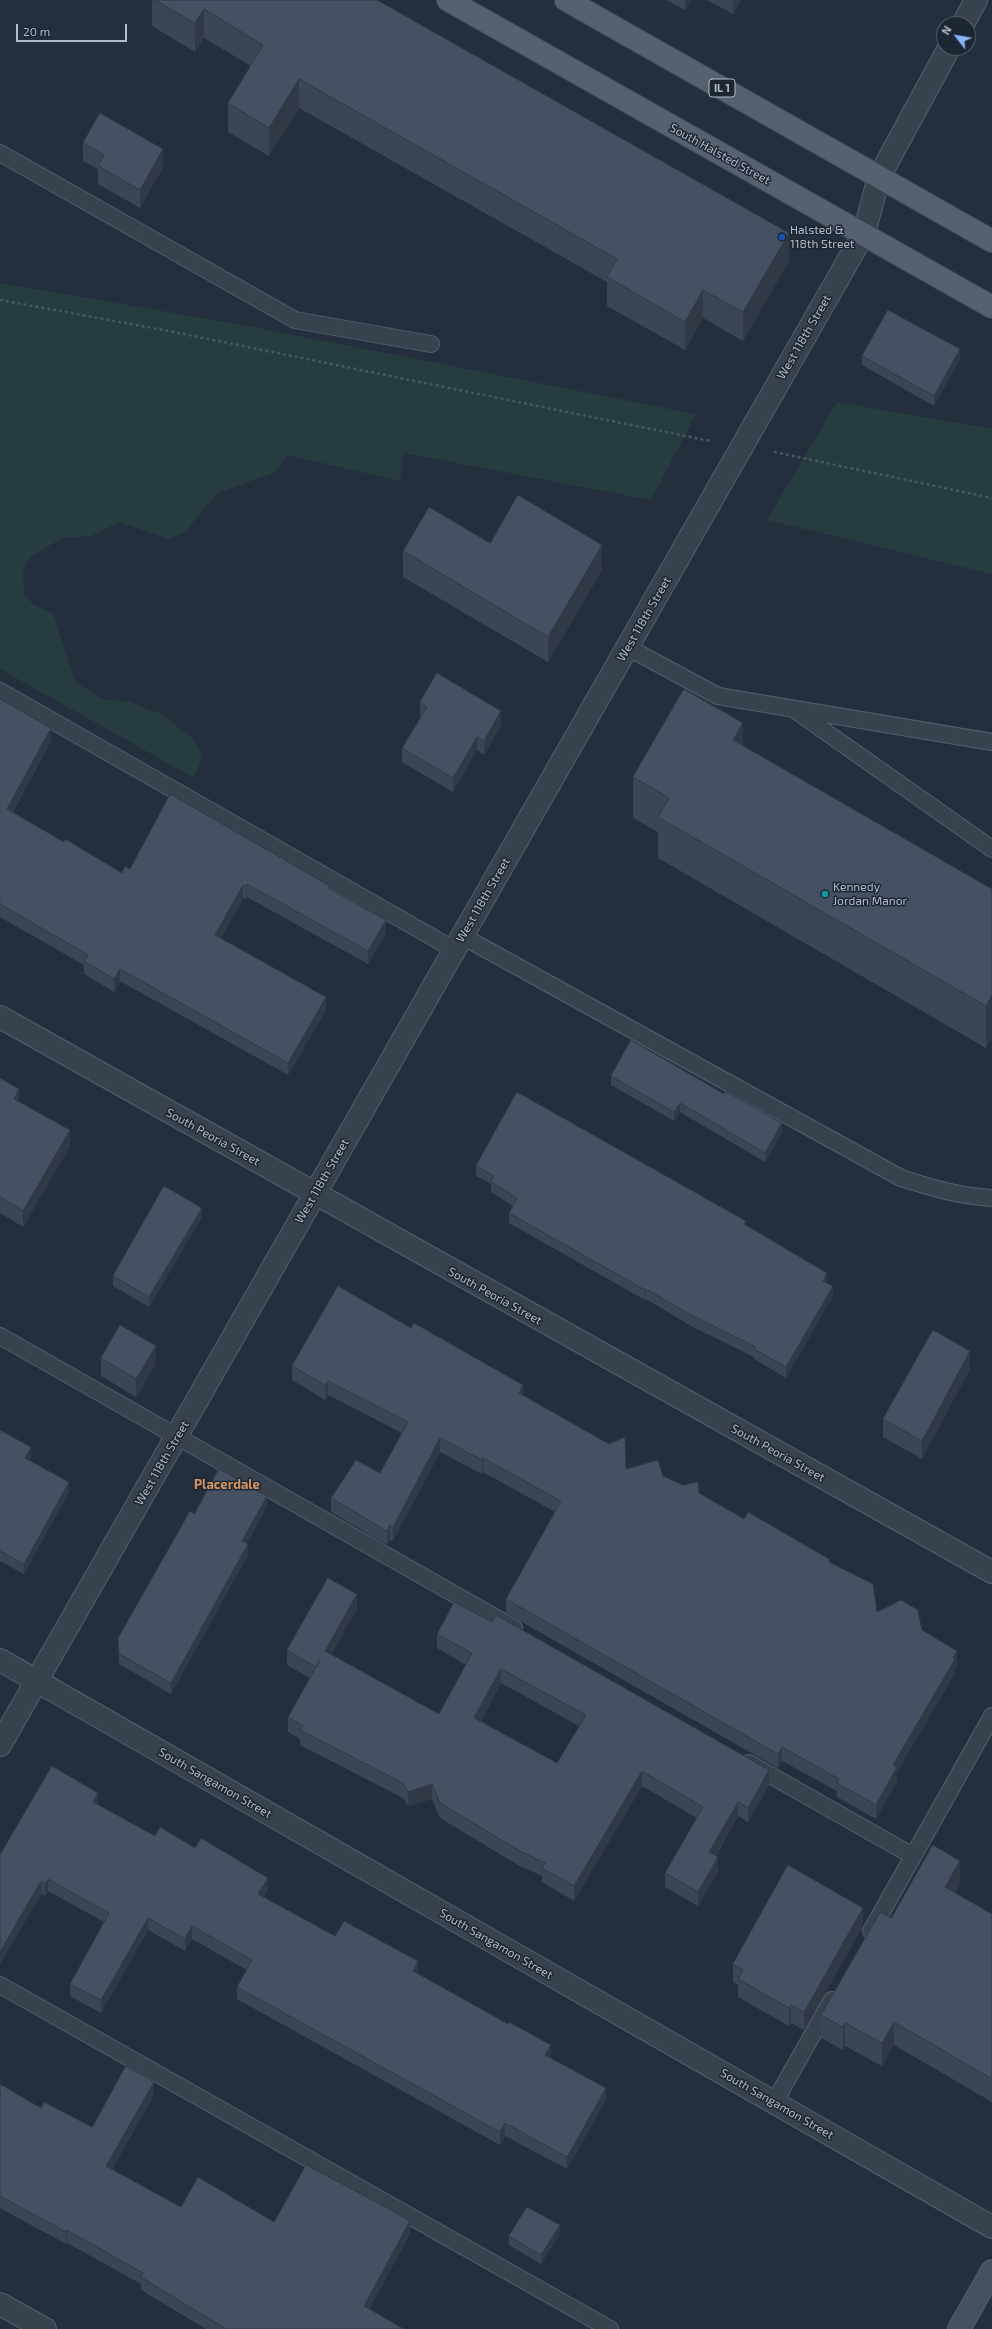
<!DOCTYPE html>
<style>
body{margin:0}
#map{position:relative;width:992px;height:2329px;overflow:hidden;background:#242f3e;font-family:"Exo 2",sans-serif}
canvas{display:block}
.north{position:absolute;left:936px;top:16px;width:40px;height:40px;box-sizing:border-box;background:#1d2633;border:1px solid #59626f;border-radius:50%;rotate:301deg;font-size:11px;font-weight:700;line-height:16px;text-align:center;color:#b4bcc9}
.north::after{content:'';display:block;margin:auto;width:14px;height:18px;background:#8ab4f8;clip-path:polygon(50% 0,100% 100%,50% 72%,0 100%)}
.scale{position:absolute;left:16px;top:24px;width:111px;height:18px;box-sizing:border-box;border:2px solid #b4bcc9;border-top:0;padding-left:5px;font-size:12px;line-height:14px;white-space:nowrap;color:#b4bcc9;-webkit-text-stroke:3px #1d2633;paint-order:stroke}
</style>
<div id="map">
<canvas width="992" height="2329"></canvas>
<div class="north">N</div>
<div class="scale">20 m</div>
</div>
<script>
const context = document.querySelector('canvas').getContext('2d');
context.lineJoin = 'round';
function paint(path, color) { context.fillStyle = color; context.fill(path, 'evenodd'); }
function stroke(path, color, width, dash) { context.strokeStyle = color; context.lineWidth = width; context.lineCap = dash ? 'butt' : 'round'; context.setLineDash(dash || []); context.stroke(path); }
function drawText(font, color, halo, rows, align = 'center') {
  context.font = font + ' "Exo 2",sans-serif'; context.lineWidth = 3; context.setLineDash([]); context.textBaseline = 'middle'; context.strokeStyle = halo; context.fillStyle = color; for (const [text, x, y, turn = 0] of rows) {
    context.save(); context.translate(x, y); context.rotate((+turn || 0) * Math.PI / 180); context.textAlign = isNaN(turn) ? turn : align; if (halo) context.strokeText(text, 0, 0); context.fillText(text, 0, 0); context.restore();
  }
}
paint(new Path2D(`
 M0 283 243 325 696 414 651 500 404 453 400 481 287 455 274 473 217 493 186 531 169 539 120 522 91 536 62 538 31 557 23 571 24 594 34 605 53 613 75 682 103 699 130 702 161 714 193 739 202 757 194 778 0 669Z
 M837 402 992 429V574L767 520Z`), '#263c3f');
const lane = new Path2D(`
 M0 153 295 320 431 344
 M627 647 718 696 992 742
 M0 691 455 950
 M796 711 992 849
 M462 936 901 1178C932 1188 959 1196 992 1198
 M0 1336 514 1628
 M749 1763 913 1856
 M871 1931 992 1716
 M0 1985 610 2329
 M774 2103 832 2000`);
const street = new Path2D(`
 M963 24 976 0
 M0 1017 992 1572
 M0 1660 992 2227
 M0 1745 864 233 879 177 949 48
 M0 2304 45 2329`);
const secondary = new Path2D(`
 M959 2329 992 2271`);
const primary = new Path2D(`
 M448 0 992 307
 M566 0 992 241`);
stroke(lane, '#565f6c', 18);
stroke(street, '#565f6c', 24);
stroke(secondary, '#565f6c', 24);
stroke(primary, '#414a57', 24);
stroke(new Path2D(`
 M0 300 169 331 710 441
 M774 452 992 498`), '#44595c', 2.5, [3, 3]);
stroke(lane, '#38414e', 16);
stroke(street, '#38414e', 22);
stroke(secondary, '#465061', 22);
stroke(primary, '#56606e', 22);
paint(new Path2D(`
 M152 0H377L789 261 743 341 703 318 685 350 607 306V282L299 108 269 156 228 132V103L251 66 204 38 195 52 152 26Z
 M666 0H691L685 10Z
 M707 0H741L733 14Z
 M83 143 163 167 140 208 98 184V169L83 161Z
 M862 356 960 359 934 406 862 365Z
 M490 543 602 570 548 662 403 577V551Z
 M0 699 51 741 13 812 64 842 122 873 130 869 330 889 386 933 368 964 247 897 246 899 243 898 221 938 326 1010 288 1075 120 981 114 992 84 974V965L0 917Z
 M420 702 501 725 484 755 477 750 453 792 402 762V748L421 717 420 716Z
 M743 746 992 889 986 1048 658 858V832L633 818V777Z
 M611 1076 782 1132 765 1162 680 1112 674 1121 611 1085Z
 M0 1078 19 1101 70 1146 23 1227 0 1213Z
 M476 1166 746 1226 827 1283 833 1296 786 1378 754 1359V1357L691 1326 646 1299 645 1300 509 1223V1213L513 1206 491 1192V1184L476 1176Z
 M202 1217 149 1307 113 1286V1276Z
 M101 1358 156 1364 136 1397 101 1376Z
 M292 1366 523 1396 626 1469 663 1476 699 1493 744 1519 829 1562 877 1612 922 1630 957 1665 955 1669V1673L897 1772V1781L876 1819 837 1797V1791L782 1761 778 1768 506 1613V1599L555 1512 483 1472 482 1474 440 1452 393 1541 390 1540 387 1545 331 1512V1498L380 1473 402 1433 328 1395 325 1400 292 1380Z
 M970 1369 922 1459 883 1437V1419Z
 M0 1430 31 1456 29 1460 69 1492 24 1574 0 1561Z
 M267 1507 247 1543 248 1555 171 1694 119 1664 118 1638 194 1514Z
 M357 1609 331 1654 439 1714 466 1665 437 1648V1634L769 1785 748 1822 738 1816 716 1856 718 1872 698 1906 665 1887V1873L697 1818 642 1786 574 1901 542 1882V1876L518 1865 440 1818 432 1799 408 1806 403 1798 300 1745V1739L288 1732V1717L310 1678 287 1665V1650ZM501 1683 579 1726 557 1763 481 1721Z
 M98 1805 155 1836 268 1890 264 1897 335 1936 418 1974 551 2058 606 2100 567 2169 505 2136 500 2145 237 1999V1987L247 1970 192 1939 185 1951 148 1930 101 2013 70 1996V1984L104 1922 48 1891 45 1896 41 1894 0 1964V1855Z
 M960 1884 955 1893 992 1914V2102L894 2045 882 2066 845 2046 843 2050 821 2038V2015L891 1918Z
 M863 1926 804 2030 791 2023 789 2026 738 1997V1985L733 1982V1964Z
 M0 2084 41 2108 92 2127 154 2095 112 2169 181 2207 274 2222 410 2234 369 2309 404 2329H206L141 2290V2284L67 2243 66 2244 0 2208Z
 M560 2234 541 2264 509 2245V2236Z`), '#3b4654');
paint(new Path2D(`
 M685 0H691L685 10Z
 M733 0H741L733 14Z
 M204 9V38L195 52V23Z
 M299 79V108L269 156V128Z
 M163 149V167L140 208V190Z
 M789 233V261L743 341V312Z
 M703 290V318L685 350V322Z
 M960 349V359L934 406V396Z
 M602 545V570L548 662V637Z
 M501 711V725L484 755V741Z
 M743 723V765L733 740Z
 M51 728V741L7 821V809Z
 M477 737V750L453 792V778Z
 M247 884V897L246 899V886Z
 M243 885V898L215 948V935Z
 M386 920V933L368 964V951Z
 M120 969V981L114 992V979Z
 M992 995V1037L986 1048V1006Z
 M326 997V1010L288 1075V1063Z
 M19 1089V1105L14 1099Z
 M680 1103V1112L674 1121V1112Z
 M782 1123V1132L765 1162V1153Z
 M70 1130V1146L23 1227V1211Z
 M202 1208V1217L149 1307V1297Z
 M827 1273V1283L823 1281Z
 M833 1286V1296L786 1378V1367Z
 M646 1289V1299L645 1300V1290Z
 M156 1346V1364L136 1397V1379Z
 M970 1351V1369L922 1459V1441Z
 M328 1381V1395L325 1400V1385Z
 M523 1385V1399L519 1393Z
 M440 1438V1452L393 1541V1527Z
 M31 1447V1456L25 1468V1458Z
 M483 1458V1472L482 1474V1460Z
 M69 1482V1492L24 1574V1564Z
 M267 1496V1507L242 1551V1541Z
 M390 1525V1540L387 1545V1531Z
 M248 1544V1555L171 1694V1683Z
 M357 1594V1609L325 1666V1651Z
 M957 1651V1665L955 1669V1673L897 1772V1781L876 1819V1805L893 1765Z
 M501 1669V1683L474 1732V1718Z
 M782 1747V1761L778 1768V1754Z
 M769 1770V1785L748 1822V1808Z
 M642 1771V1786L574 1901V1886Z
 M432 1784V1799L408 1806V1792Z
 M98 1793V1805L93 1802Z
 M738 1802V1816L709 1867V1852Z
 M718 1857V1872L698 1906V1892Z
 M960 1861V1884L945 1910V1887Z
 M268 1878V1890L258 1907V1894Z
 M48 1879V1891L45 1896V1884Z
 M41 1881V1894L0 1964V1952Z
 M863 1908V1926L804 2030V2012Z
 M148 1918V1930L101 2013V2000Z
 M192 1926V1939L185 1951V1939Z
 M418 1961V1974L413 1971Z
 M791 2005V2023L789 2026V2008Z
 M894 2022V2045L882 2066V2043Z
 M845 2023V2046L843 2050V2027Z
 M551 2045V2058L545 2055Z
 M154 2082V2095L106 2178V2166Z
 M606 2088V2100L567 2169V2157Z
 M505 2123V2136L500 2145V2132Z
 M410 2221V2234L364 2319V2306Z
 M560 2225V2234L541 2264V2255Z
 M67 2230V2243L66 2244V2232Z`), '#303945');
const building = new Path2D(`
 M156 0H377L789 233 743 312 703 290 685 322 607 277 617 259 299 79 269 128 228 103 263 45 204 9 195 23Z
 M100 113 163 149 140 190 98 166 104 155 83 143Z
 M888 310 960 349 934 396 862 356Z
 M518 495 602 545 548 637 403 551 429 507 490 543Z
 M437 673 501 711 484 741 477 737 453 778 402 748 427 707 420 702Z
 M684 689 743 723 733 740 992 889V995L986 1006 658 817 669 798 633 777Z
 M0 699 51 728 7 809 64 842 65 839 122 873 125 866 130 869 170 794 330 886 328 888 386 920 368 951 247 884 246 886 243 885 215 935 326 997 288 1063 120 969 114 979 84 961 88 955 0 904Z
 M631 1040 724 1094 725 1091 782 1123 765 1153 680 1103 674 1112 611 1076Z
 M0 1078 19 1089 14 1099 70 1130 23 1211 0 1197Z
 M517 1092 746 1221 744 1224 827 1273 823 1281 833 1286 786 1367 754 1349 756 1347 691 1315 646 1289 645 1290 509 1213 517 1198 491 1182 494 1176 476 1166Z
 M164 1186 202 1208 149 1297 113 1276Z
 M338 1286 411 1328 414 1323 523 1385 519 1393 609 1444 625 1437 626 1469 658 1460 663 1476 683 1485 698 1482 699 1493 744 1519 748 1512 829 1559V1562L873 1584 877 1612 901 1600 918 1610 922 1630 957 1651 953 1658 955 1659 893 1765 897 1767 876 1805 837 1783 839 1779 782 1747 778 1754 506 1599 561 1501 483 1458 482 1460 440 1438 393 1527 390 1525 387 1531 331 1498 356 1460 380 1473 408 1422 328 1381 325 1385 292 1366Z
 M120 1325 156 1346 136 1379 101 1358Z
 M933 1330 970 1351 922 1441 883 1419Z
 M0 1430 31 1447 25 1458 69 1482 24 1564 0 1551Z
 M219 1469 267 1496 242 1541 248 1544 171 1683 119 1654 118 1638 190 1511 194 1514Z
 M328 1578 357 1594 325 1651 439 1714 472 1653 437 1634 454 1602 492 1622 496 1615 769 1770 748 1808 738 1802 709 1852 718 1857 698 1892 665 1873 703 1807 642 1771 574 1886 542 1868 545 1863 518 1850 440 1803 432 1784 408 1792 403 1783 300 1730 303 1726 288 1717 320 1660 316 1667 287 1650ZM501 1669 586 1715 557 1763 474 1718Z
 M52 1766 98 1793 93 1802 155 1836 160 1827 195 1848 201 1838 268 1878 258 1894 335 1936 344 1921 418 1961 413 1971 508 2024 509 2022 551 2045 545 2055 606 2088 567 2157 505 2123 500 2132 237 1987 252 1960 192 1926 185 1939 148 1918 101 2000 70 1984 109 1913 48 1879 45 1884 41 1881 0 1952V1855Z
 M933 1845 960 1861 945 1887 992 1914V2079L894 2022 882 2043 845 2023 843 2027 821 2015 880 1912 891 1918Z
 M788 1865 863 1908 804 2012 791 2005 789 2008 738 1979 743 1970 733 1964Z
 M126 2066 154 2082 106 2166 181 2207 198 2177 274 2222 306 2165 380 2204 410 2221 364 2306 404 2329H226L141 2277 143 2273 67 2230 66 2232 0 2196V2084L41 2108 44 2102 92 2127Z
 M527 2207 560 2225 541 2255 509 2236Z`);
paint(building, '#455162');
stroke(building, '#303945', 1);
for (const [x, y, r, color] of [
 [782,237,4,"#1a4fb4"],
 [825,894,4,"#0f9aa8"]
]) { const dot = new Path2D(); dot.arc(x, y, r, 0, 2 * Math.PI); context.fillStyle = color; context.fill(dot); stroke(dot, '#1d2633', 1.5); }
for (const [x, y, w] of [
 [722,88,26]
]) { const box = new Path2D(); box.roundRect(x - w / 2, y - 9, w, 18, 3); context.fillStyle = '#1d2633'; context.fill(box); stroke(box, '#b4bcc9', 1); }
drawText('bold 11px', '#b4bcc9', null, [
 ["IL 1",722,88]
]);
drawText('12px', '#b4bcc9', '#1d2633', [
 ["South Halsted Street",720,154,29],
 ["West 118th Street",804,337,-60],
 ["West 118th Street",644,619,-60],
 ["West 118th Street",483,900,-60],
 ["South Peoria Street",213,1137,29],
 ["West 118th Street",322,1181,-60],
 ["South Peoria Street",495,1296,29],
 ["South Peoria Street",778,1453,29],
 ["West 118th Street",162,1463,-60],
 ["South Sangamon Street",215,1783,30],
 ["South Sangamon Street",496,1944,30],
 ["South Sangamon Street",777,2104,30]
]);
drawText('12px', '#b4bcc9', '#1d2633', [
 ["Halsted &",790,230],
 ["118th Street",790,244],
 ["Kennedy",833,887],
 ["Jordan Manor",833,901]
], 'left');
drawText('bold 13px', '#d59563', '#1d2633', [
 ["Placerdale",227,1485]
]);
</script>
